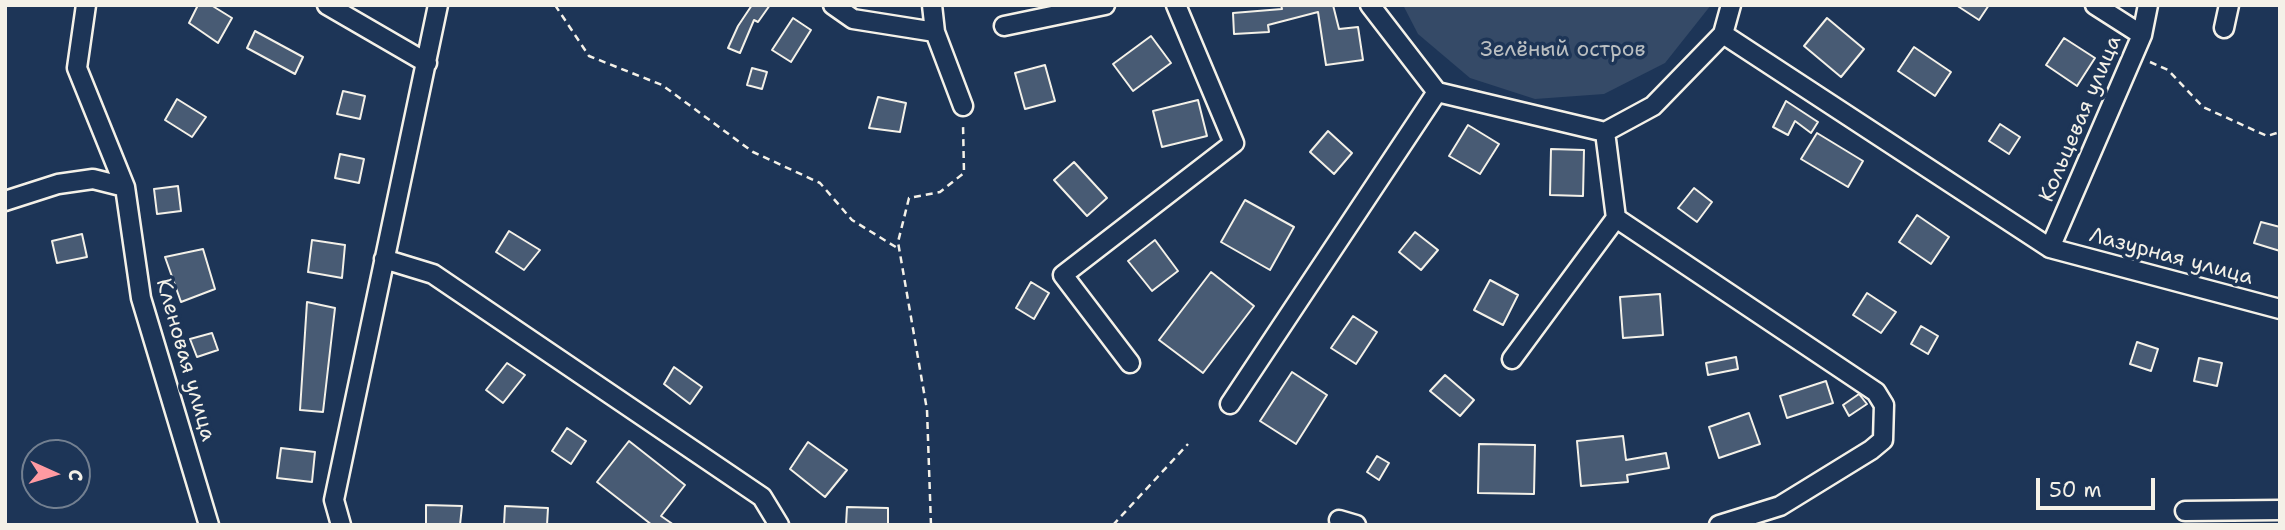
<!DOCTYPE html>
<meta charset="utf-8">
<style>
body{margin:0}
#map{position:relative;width:2285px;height:530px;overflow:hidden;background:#1d3557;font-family:"Shantell Sans",sans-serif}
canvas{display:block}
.frame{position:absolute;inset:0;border:7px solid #f4f1e8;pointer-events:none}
.north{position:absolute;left:21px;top:439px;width:70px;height:70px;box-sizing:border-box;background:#1d3557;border:2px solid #738091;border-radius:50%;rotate:94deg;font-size:19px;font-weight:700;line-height:28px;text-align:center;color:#f4f1e8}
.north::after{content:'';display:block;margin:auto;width:24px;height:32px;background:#ff9aa2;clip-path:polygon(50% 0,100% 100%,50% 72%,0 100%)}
.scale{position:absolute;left:2036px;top:478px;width:119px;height:32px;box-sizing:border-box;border:4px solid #f4f1e8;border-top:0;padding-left:9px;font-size:21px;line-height:24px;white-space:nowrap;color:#f4f1e8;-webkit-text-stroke:5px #1d3557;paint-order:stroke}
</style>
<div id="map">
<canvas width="2285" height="530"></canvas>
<div class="frame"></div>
<div class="north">С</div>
<div class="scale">50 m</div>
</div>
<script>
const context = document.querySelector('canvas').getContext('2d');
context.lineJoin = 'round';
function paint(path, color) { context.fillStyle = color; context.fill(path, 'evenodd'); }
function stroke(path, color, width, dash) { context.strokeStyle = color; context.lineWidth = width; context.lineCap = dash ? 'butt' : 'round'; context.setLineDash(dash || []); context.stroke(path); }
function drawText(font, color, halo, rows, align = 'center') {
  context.font = font + ' "Shantell Sans",sans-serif'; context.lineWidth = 7; context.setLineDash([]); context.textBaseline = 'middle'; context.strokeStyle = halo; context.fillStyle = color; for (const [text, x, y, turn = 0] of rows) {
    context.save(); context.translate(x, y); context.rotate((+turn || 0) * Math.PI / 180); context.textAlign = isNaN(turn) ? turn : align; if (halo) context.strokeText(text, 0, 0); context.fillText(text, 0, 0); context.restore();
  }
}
paint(new Path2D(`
 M1403 5H1711L1665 63 1604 94 1535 99 1470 78 1418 34Z`), '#354a67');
const building = new Path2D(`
 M198 5H211L232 18 218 43 189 23Z
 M752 5H770L758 22 754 20 740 53 728 48 738 26Z
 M1281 5H1333L1339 29 1358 27 1363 60 1326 65 1318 12 1268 25 1269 32 1234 34 1233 13 1282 9Z
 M1956 5H1989L1979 20Z
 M793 18 811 30 791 62 772 50Z
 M1827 18 1864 49 1841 77 1804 46Z
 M255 31 303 57 295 74 247 48Z
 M1151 36 1171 63 1133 91 1113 64Z
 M2064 38 2095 58 2077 86 2046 65Z
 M1914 47 1951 72 1935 96 1898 71Z
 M1045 65 1055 101 1025 109 1015 73Z
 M752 68 767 72 762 89 747 85Z
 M343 91 365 96 360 119 337 114Z
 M878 97 906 103 900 132 869 128Z
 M177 99 206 117 192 137 165 120Z
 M1198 100 1207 136 1162 147 1153 111Z
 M1786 101 1818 122 1811 133 1795 121 1788 135 1773 127Z
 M2000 124 2020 137 2009 154 1989 141Z
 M1468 125 1499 144 1480 174 1449 156Z
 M1328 131 1352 153 1334 174 1310 152Z
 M1817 133 1863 161 1848 187 1801 159Z
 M1551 149 1584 150 1583 196 1550 195Z
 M340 154 364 159 359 183 335 178Z
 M1074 162 1107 198 1087 216 1054 180Z
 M178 186 181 211 157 214 154 189Z
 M1694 188 1712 202 1697 222 1678 208Z
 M1245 200 1294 227 1270 270 1221 242Z
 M1917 215 1949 237 1931 264 1899 242Z
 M2261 222 2280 227V251L2254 243Z
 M509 231 540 250 524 270 496 252Z
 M1415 232 1438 250 1421 270 1399 252Z
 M82 234 87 257 57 263 52 241Z
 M312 240 345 245 342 278 308 272Z
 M1155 240 1178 271 1152 291 1128 261Z
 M203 249 215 289 181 302 165 257Z
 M1211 272 1254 306 1203 373 1159 340Z
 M1490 280 1518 295 1503 325 1474 310Z
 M1031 282 1049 293 1034 319 1016 308Z
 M1867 293 1896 312 1881 333 1853 315Z
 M1660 294 1663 335 1623 338 1620 297Z
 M307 302 335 308 323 412 300 410Z
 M1353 316 1377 332 1356 364 1331 348Z
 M1921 326 1938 336 1928 354 1911 344Z
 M212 333 218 350 197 357 190 339Z
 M2137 342 2158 349 2151 371 2130 364Z
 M1736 357 1738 369 1708 375 1706 363Z
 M2199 358 2222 363 2217 386 2194 381Z
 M507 363 525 375 503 403 486 390Z
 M674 367 702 387 690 404 664 384Z
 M1292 372 1327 395 1296 444 1260 421Z
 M1445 375 1474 400 1460 416 1430 391Z
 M1826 381 1833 403 1787 418 1780 396Z
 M1859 394 1867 404 1849 416 1843 405Z
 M1749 413 1760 444 1719 458 1709 427Z
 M567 428 586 441 571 464 552 451Z
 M1623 436 1626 460 1666 453 1669 468 1627 475 1628 482 1581 486 1577 441Z
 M629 441 685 485 661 516 674 525H652L597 482Z
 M808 442 847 470 825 497 790 469Z
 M1479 444 1535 445 1534 494 1478 493Z
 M281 448 315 452 312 482 277 478Z
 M1377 456 1389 463 1379 480 1367 472Z
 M426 505 462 506 460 525H426Z
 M505 506 548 508 547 525H504Z
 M847 507 888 508V525H846Z`);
paint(building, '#485b74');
stroke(building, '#f4f1e8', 2);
const minor = new Path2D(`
 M86 5 77 68 125 187 141 298 209 525
 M327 5 427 63
 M833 5 853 19 935 32
 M932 5 935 32 963 106
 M1370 5 1437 92 1605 132 1653 106 1723 34 1731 5
 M2095 5 2142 35
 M1004 26 1105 5
 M2224 28 2229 5
 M1723 34 2050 248 2280 309
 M5 201 58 184 93 179 125 187
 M1616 218 1876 392 1884 405 1883 440 1871 450 1780 506 1719 525
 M2050 248 2142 35 2148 5
 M384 259 433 274 762 497 779 525
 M1512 359 1616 218 1605 132
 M1130 363 1063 275 1234 143 1176 5
 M1230 404 1437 92
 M2185 511 2280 510
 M1339 520 1356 525
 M341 525 334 500 438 5`);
stroke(minor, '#f4f1e8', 23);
stroke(new Path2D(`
 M555 5 589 56 662 85 753 152 820 183 852 220 899 249
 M2150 62 2168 70 2203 107 2267 136 2280 132
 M931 525 927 410 898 242 909 198 940 192 964 173 963 124
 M1113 525 1188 444`), '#f4f1e8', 2.5, [7, 5]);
stroke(minor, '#1d3557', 18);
drawText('21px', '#bbbfc1', '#1d3557', [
 ["Зелёный остров",1563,51]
]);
drawText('21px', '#f4f1e8', '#1d3557', [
 ["Кольцевая улица",2081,119,-67],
 ["Лазурная улица",2171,257,15],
 ["Кленовая улица",185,360,74]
]);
</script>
